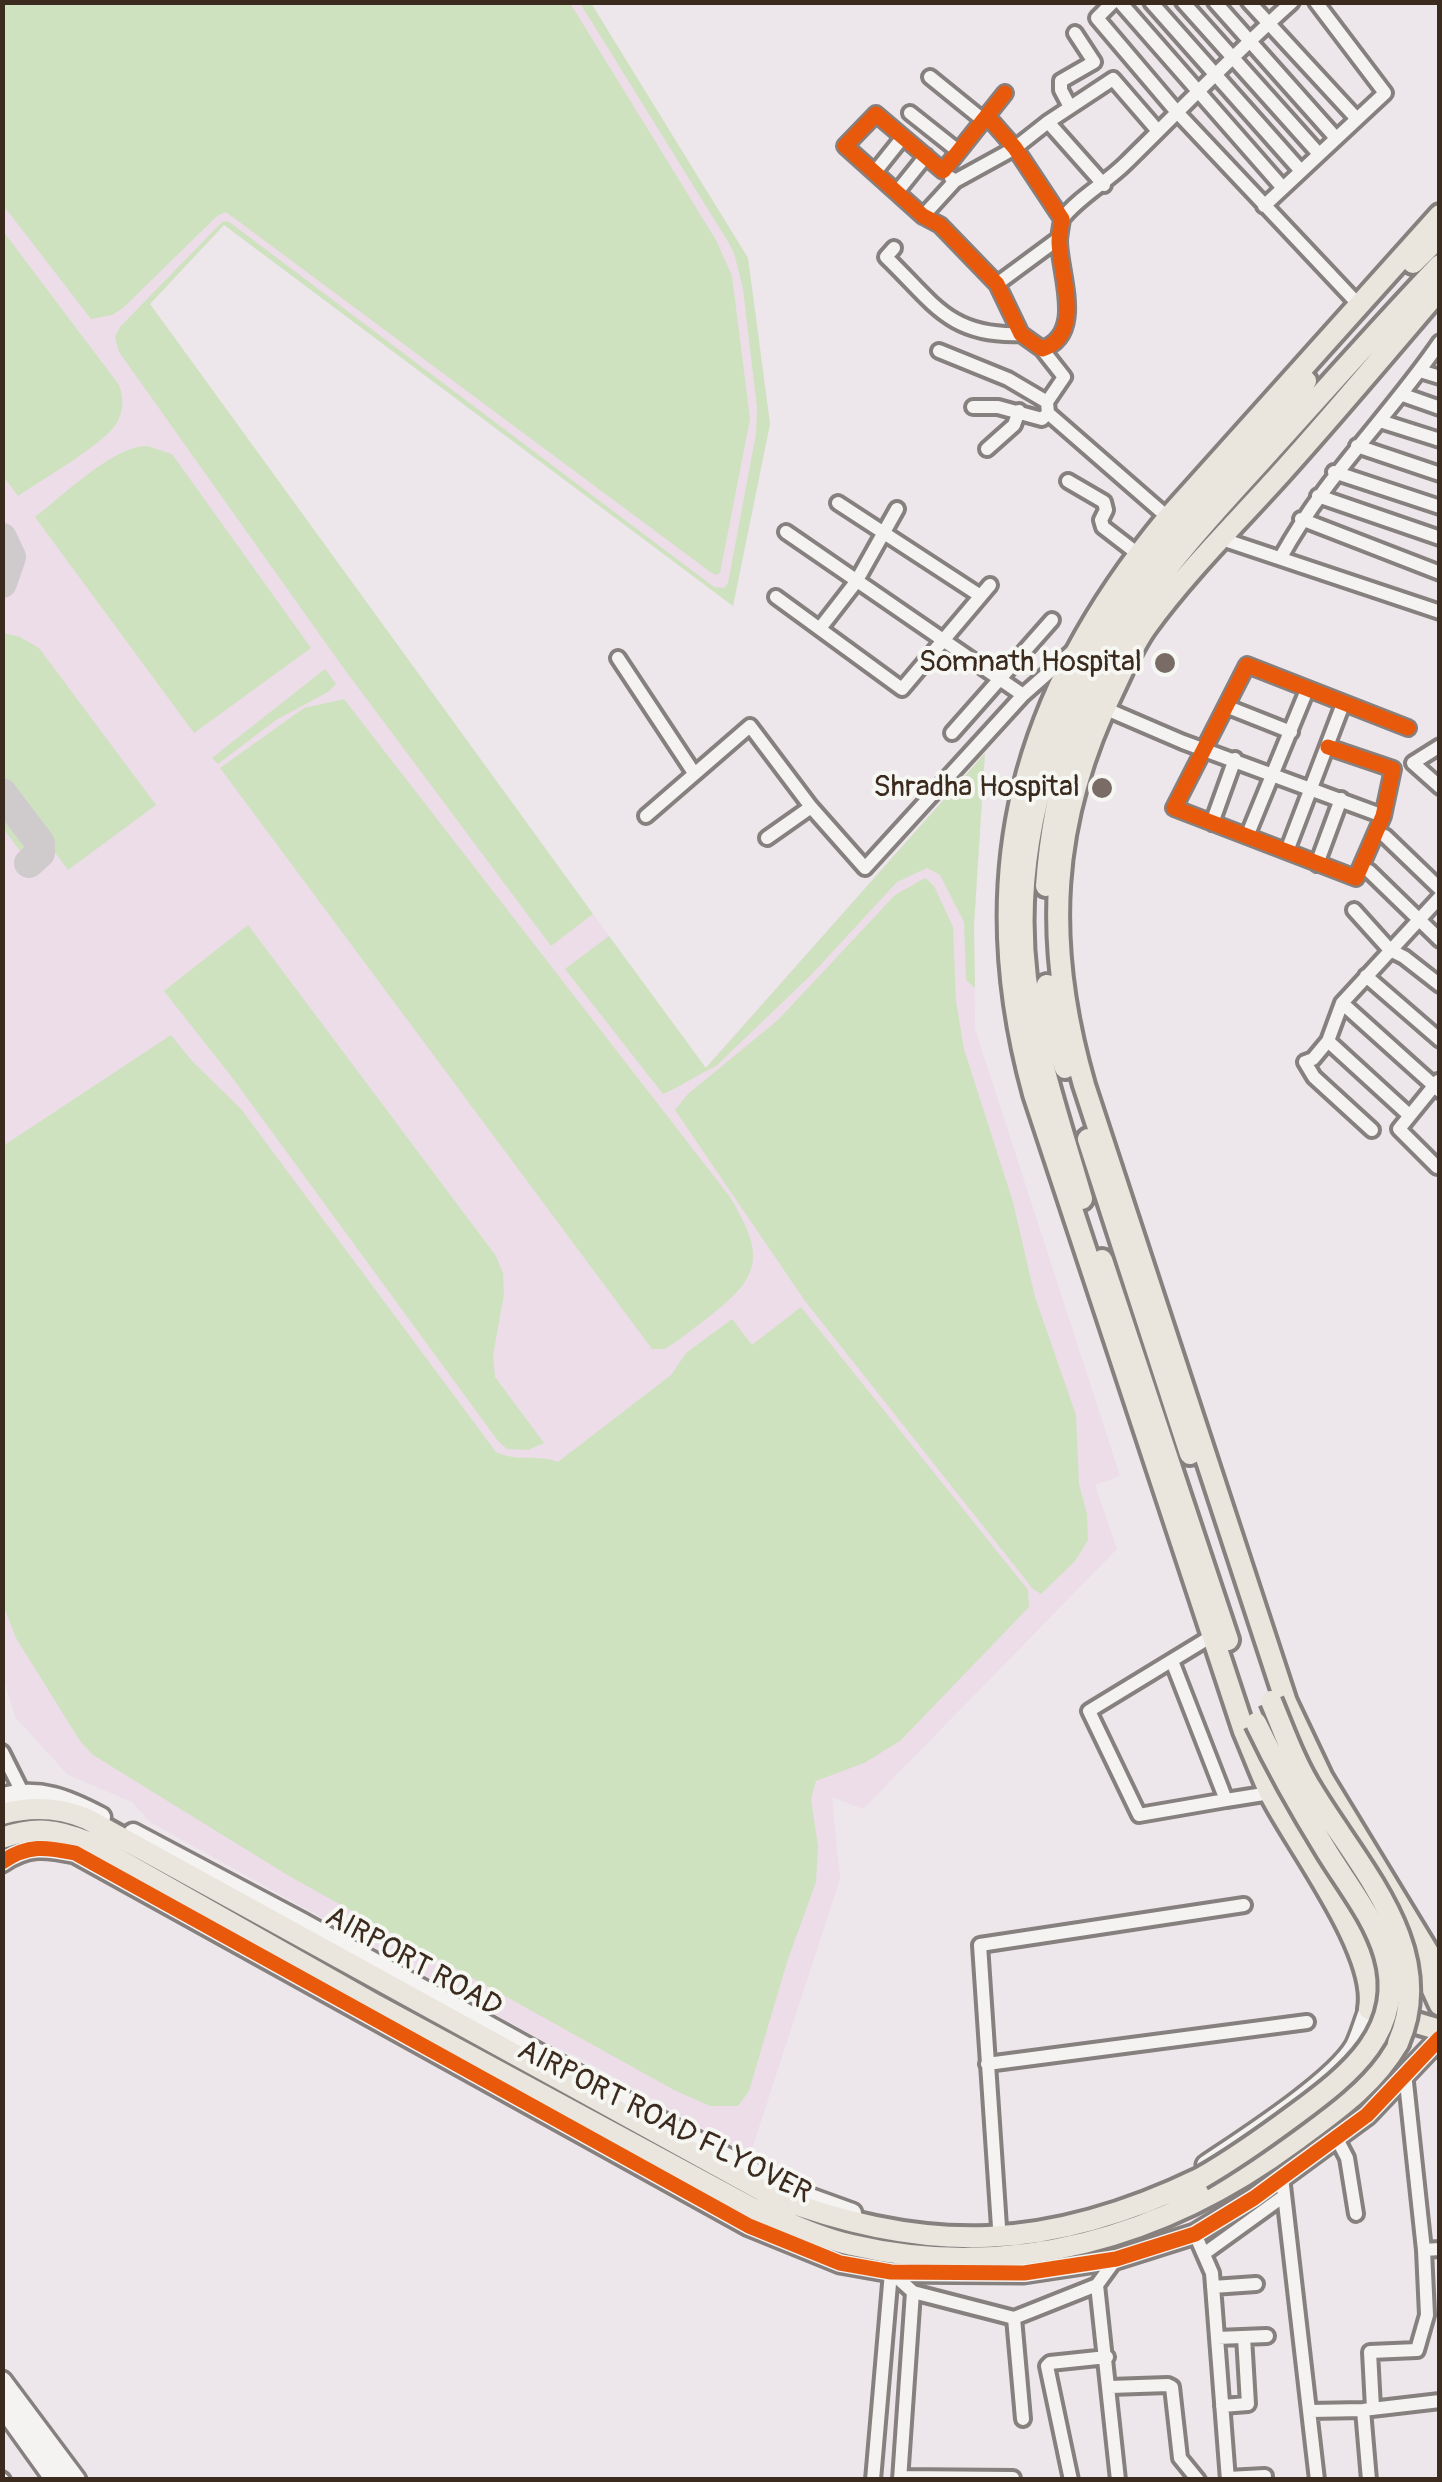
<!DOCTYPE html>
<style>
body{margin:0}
#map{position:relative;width:1442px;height:2482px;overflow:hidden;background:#ede6eb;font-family:Pangolin,sans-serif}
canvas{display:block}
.frame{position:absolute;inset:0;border:5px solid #3b2a1e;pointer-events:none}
</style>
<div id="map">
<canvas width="1442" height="2482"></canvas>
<div class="frame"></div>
</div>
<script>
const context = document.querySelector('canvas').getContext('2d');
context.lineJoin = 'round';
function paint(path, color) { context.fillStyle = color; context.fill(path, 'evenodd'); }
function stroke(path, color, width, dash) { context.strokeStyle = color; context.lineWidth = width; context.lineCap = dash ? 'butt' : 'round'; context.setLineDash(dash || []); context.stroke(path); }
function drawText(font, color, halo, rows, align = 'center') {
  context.font = font + ' Pangolin,sans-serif'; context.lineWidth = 8; context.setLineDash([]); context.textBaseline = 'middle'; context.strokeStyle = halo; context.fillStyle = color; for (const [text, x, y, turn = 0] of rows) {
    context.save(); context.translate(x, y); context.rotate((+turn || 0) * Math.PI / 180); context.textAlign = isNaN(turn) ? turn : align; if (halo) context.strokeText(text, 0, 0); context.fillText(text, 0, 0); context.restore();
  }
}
paint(new Path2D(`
 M3 3H591L748 258 770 424 733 606 224 225 150 304 705 1068 985 753 974 925 975 1029 1120 1476 1095 1485 1117 1549 863 1809 832 1797 840 1879 750 2155 579 2057 554 2047 150 1822 132 1802 68 1775 15 1717 3 1675Z`), '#ecdde9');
paint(new Path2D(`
 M3 2 570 3 716 240 732 276 750 419 720 573 716 575 709 571 226 212 217 216 123 308 112 315 91 319 3 205Z
 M580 3H591L748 258 770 424 733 606 224 225 150 304 593 914 551 946 342 666 119 352 115 337 120 327 222 222 228 221 714 587 724 588 728 583 756 434 757 408 743 289 734 253 727 240Z
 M3 231 119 385C124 398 124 411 116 424 103 445 41 480 18 496L3 476Z
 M147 446 172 454 311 648 194 733 35 517C63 496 113 446 147 446Z
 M3 633 20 637 39 648 156 805 68 870 3 783Z
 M325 669 336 684 328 692 276 720 218 764 212 758Z
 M344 699 730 1197C764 1254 763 1275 710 1316 695 1327 681 1339 665 1349H652L220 768 304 708Z
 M985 753 974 925 975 988 966 980 964 922 940 875 927 868 897 882 812 974 715 1067C698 1074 682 1086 663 1094L565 969 609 936 706 1068Z
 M2 804 29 842 30 848 23 855 3 828Z
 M925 878 934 886 953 927 956 1001 964 1049 1013 1202 1035 1297 1076 1415 1079 1484 1087 1514 1088 1540 1075 1561 1041 1594 1033 1589 805 1301 675 1110 688 1094 778 1020 895 895Z
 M248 925 496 1256 503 1273 504 1294 493 1356 495 1377 544 1443 528 1450 507 1449 498 1441 234 1080 164 991Z
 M171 1035 192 1061 241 1109 496 1452C517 1462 538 1454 558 1462L671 1375 686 1353 732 1319 752 1345 801 1307 1028 1590 1029 1607 900 1741 864 1763 816 1781 811 1799 818 1846 816 1882 787 1962 749 2091 738 2106H710L674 2090 289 1876 93 1755 80 1741 16 1638 4 1607 2 1589 3 1146Z`), '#cfe2bf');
stroke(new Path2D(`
 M2 538 11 557 2 583
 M2 793 40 843V853L29 863`), '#cfcacc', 30);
const street = new Path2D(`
 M1113 2 1097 18 1176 111 1358 304
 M1120 2 1283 188
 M1151 2 1301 171
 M1183 2 1319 154
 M1215 2 1336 138
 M1249 2 1357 119
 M930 77 983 120
 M1070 107 1061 90V81L1094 62 1075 33
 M910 113 958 151
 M987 116 1015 148 1062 219C1061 227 1059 235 1059 242 1060 275 1085 335 1042 349L1021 334 997 284 940 225 923 216 845 146 876 114 943 171 1005 93
 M1048 122 1104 185
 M875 172 903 137
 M955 181 1015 148 1048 122 1113 79 1158 131
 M897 192 926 156
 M1264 206 1385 93 1316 2
 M923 216 955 181 951 178
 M1062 219C1079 197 1106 183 1126 163 1181 109 1234 54 1292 2
 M894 248 886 257C933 302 949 337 1021 334
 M997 284 1058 239
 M1042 349 1064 377 1047 402 1048 413 1172 521
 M939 351 1008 379 1047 402
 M1420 371 1440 377
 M1403 395 1440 408
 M973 407H998L1042 419 1048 413
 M1380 421 1440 440
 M1357 446 1440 474
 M987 449 1014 425 1019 411
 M1334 472 1440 507
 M1068 481 1104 502 1106 510 1101 520 1103 527 1138 554
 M1318 496 1440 538
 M838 503 979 595
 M1301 519 1440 573
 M786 532 1023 695
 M1219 538 1440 612
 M1281 557C1326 475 1388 418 1440 342
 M776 597 902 689 990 585
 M821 627 856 582 897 509
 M618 658 694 773
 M1228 707 1291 732
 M1104 708 1183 742 1383 816
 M952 733 1052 620
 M1440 746 1413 763 1440 787
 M1328 747 1393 769 1383 816 1356 878 1174 808 1247 665 1408 728
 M646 816 750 726 811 807 865 868 1023 695 1074 650
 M1212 823 1235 759
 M1248 834 1307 690
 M1385 836 1440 889
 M767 838 811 807
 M1287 851 1343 704
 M1317 864 1341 799
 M1369 871 1440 940
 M1354 910 1390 950 1404 957 1440 985
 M1366 976 1440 1040
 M1342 1003 1440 1091
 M1328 1041 1409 1115
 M1372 1130 1314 1077 1305 1062 1313 1059 1328 1041 1342 1003 1440 897
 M1437 1167 1399 1129 1438 1081
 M1212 1636 1089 1711 1139 1815 1226 1800
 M1172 1661 1226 1800 1270 1793
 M2 1752 22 1792
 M987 2064 1307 2022
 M1336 2137 1347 2158 1356 2214
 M1282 2177 1317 2480
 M999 2227 980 1945 1244 1905
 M1195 2234 1212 2273 1228 2480
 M1424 2250 1440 2249
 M1205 2253 1284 2196
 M891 2272 913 2292 1014 2318 1097 2285 1116 2259
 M1097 2285 1118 2480
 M1213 2287 1256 2284
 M1014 2318 1023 2419
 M1217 2338 1267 2336
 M1110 2387 1168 2385 1172 2387 1180 2458 1198 2480
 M1222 2406 1248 2404 1244 2337
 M1373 2408 1370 2352 1417 2350 1427 2315 1424 2250 1405 2073
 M1363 2410 1369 2480
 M1310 2411 1363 2410 1440 2401
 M900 2477 1013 2478
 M1228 2478 1265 2476
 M2 2479 3 2480
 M873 2480 891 2272
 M900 2480 913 2292
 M1071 2480 1047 2366 1050 2363 1107 2357`);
const secondary = new Path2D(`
 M2 1797C41 1788 67 1799 101 1817
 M133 1833 301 1922 780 2187 852 2213
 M2 1862C28 1844 46 1847 75 1853L749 2226 840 2263 891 2272 1024 2273 1116 2259 1195 2234 1254 2198 1367 2115 1440 2038
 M1206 2165C1243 2140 1334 2082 1355 2046 1361 2034 1364 2021 1369 2009
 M2 2381 76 2480
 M2 2406 55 2480`);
const primary = new Path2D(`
 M1440 215 1167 519C1023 693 973 873 1034 1094L1244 1731C1253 1752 1261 1774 1271 1795 1297 1846 1379 1952 1369 2009L1440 2030
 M1413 263 1440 236
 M1440 289C1387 351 1335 413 1281 473 1236 523 1186 572 1146 627 1133 645 1124 667 1114 688 1049 820 1043 943 1084 1085L1286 1702 1322 1778 1440 1972
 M1046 886C1053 788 1082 689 1138 608 1177 551 1225 501 1270 451 1326 389 1382 326 1440 265
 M1047 985 1054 1031 1065 1068
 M1088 1139 1190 1454
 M1082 1199C1061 1126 1036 1054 1026 978 1008 831 1064 676 1153 560 1200 497 1255 440 1306 381
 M1102 1260 1228 1640
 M2 1814C32 1806 59 1807 87 1819L772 2196C928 2256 1050 2251 1201 2178
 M2 1838C34 1826 57 1829 88 1842L374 2004 752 2208C785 2221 817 2237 852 2245 1011 2282 1166 2237 1295 2141 1334 2112 1373 2086 1398 2043
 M1423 1957 1429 1981 1440 2005`);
stroke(street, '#86807f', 20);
stroke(secondary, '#86807f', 25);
stroke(primary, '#86807f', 28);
stroke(street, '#f4f3f2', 12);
stroke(secondary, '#f4f3f2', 18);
stroke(primary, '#eae6dd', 20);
const primaryBridge = new Path2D(`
 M1271 1701C1284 1732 1295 1764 1313 1792 1359 1868 1439 1950 1398 2043
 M1201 2178C1234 2159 1265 2137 1296 2114 1349 2075 1407 2030 1385 1955 1374 1917 1346 1883 1326 1850 1300 1808 1277 1767 1256 1723`);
stroke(primaryBridge, '#86807f', 28, []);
stroke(primaryBridge, '#eae6dd', 20);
stroke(new Path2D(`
 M987 116 1015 148 1062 219C1061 227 1059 235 1059 242 1060 275 1085 335 1042 349L1021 334 997 284 940 225 923 216 845 146 876 114 943 171 1005 93
 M1328 747 1393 769 1383 816 1356 878 1174 808 1247 665 1408 728
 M2 1862C28 1844 46 1847 75 1853L749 2226 840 2263 891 2272 1024 2273 1116 2259 1195 2234 1254 2198 1367 2115 1440 2038`), '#e8590c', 15);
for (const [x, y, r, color] of [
 [1165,663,12,"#796c66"],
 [1102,788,12,"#796c66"]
]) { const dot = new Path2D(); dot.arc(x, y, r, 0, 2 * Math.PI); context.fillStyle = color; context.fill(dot); stroke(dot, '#f6f6f2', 4); }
drawText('30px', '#3b2a1e', '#f6f6f2', [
 ["Somnath Hospital",1142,663],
 ["Shradha Hospital",1080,788]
], 'right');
drawText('30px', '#3b2a1e', '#f6f6f2', [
 ["AIRPORT ROAD",413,1963,29],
 ["AIRPORT ROAD FLYOVER",664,2123,27]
]);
</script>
